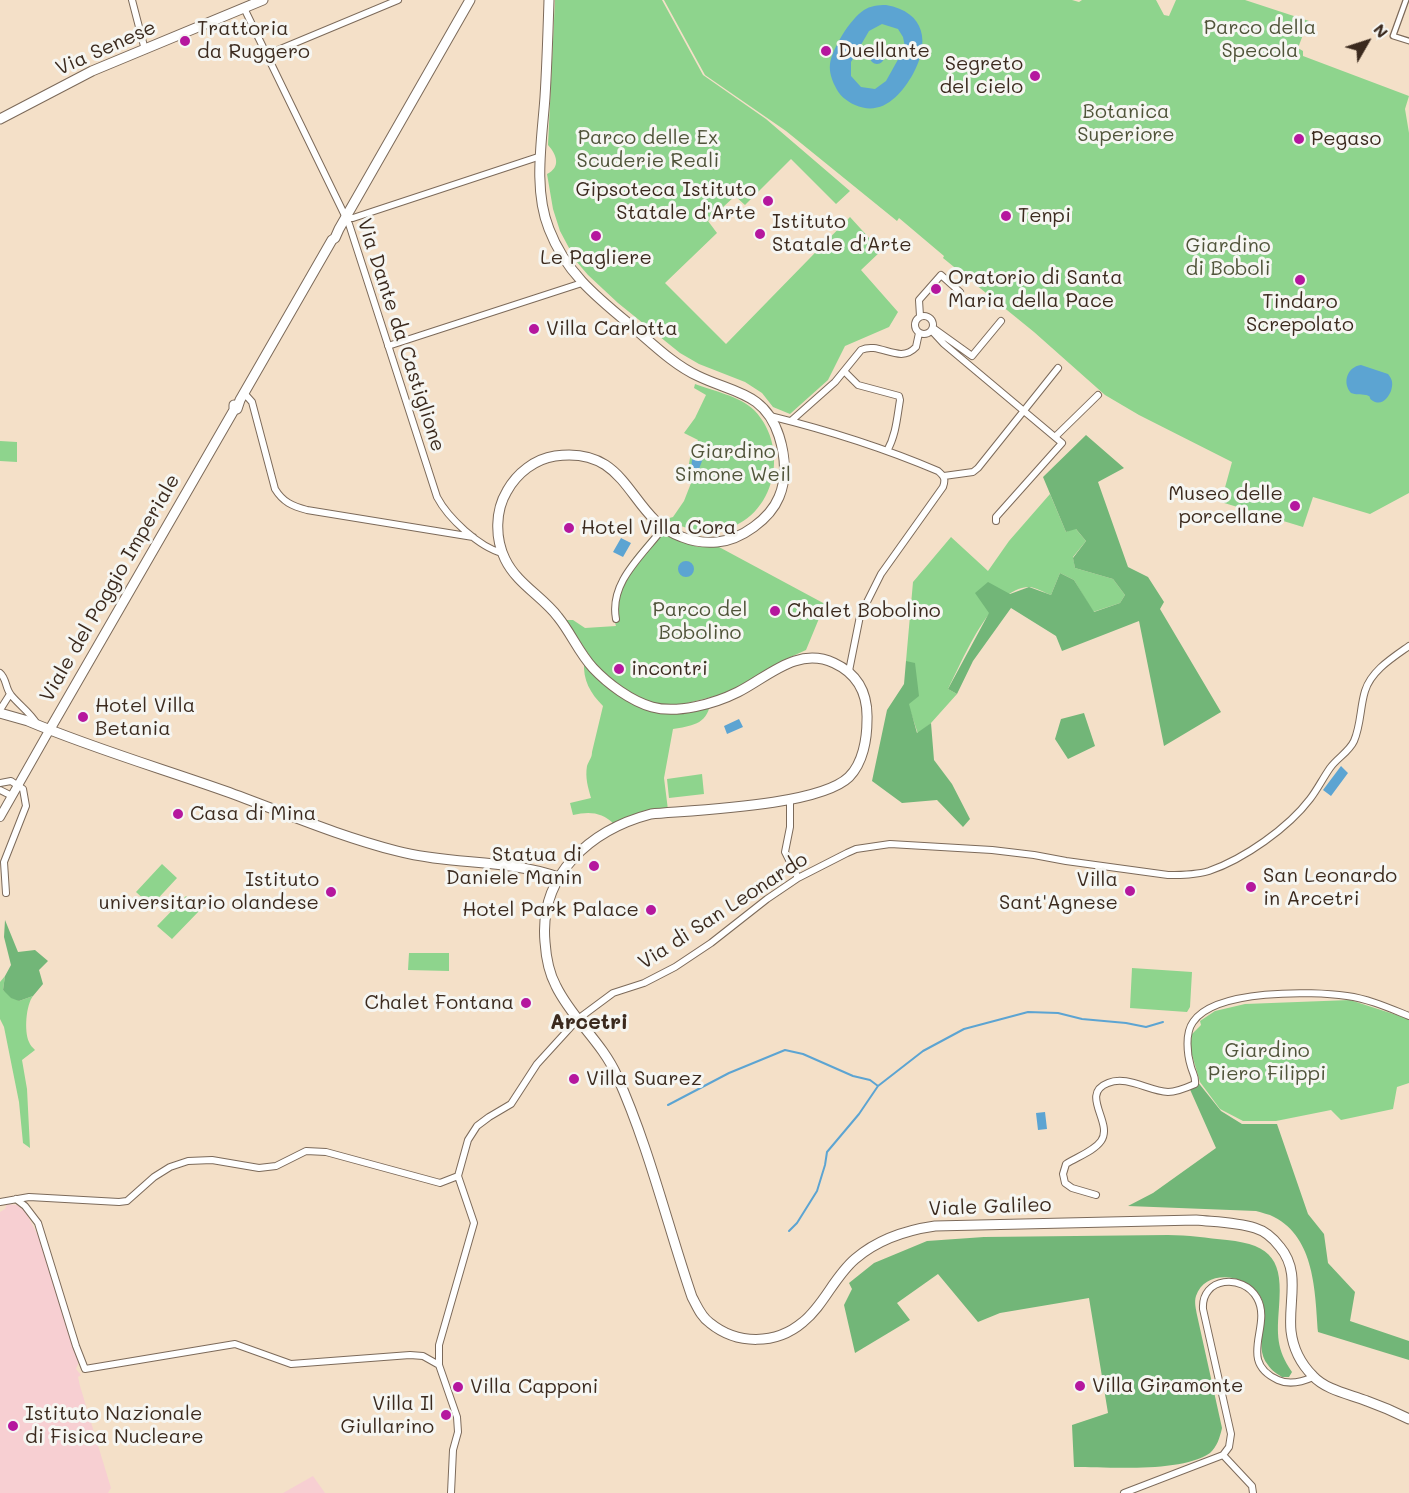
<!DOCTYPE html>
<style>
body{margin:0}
#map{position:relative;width:1409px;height:1493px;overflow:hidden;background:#f4e0c8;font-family:Mali,sans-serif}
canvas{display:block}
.north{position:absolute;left:1337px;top:12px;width:60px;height:60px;-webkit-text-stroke:4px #f6f6f2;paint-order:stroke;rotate:51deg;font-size:16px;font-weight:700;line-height:24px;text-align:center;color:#3b2a1e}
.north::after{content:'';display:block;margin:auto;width:21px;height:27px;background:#3b2a1e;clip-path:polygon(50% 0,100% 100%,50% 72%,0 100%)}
</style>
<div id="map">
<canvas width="1409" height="1493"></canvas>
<div class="north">N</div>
</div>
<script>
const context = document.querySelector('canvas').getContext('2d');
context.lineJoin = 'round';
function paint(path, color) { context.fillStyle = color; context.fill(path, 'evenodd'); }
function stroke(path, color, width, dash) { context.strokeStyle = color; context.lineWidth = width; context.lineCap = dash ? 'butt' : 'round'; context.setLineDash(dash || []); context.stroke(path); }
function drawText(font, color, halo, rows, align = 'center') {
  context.font = font + ' Mali,sans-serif'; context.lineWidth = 6; context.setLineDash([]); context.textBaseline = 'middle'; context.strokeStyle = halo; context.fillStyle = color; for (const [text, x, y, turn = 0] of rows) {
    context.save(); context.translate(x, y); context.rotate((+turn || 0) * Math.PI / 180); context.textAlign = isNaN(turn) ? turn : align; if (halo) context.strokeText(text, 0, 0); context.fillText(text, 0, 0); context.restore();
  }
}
paint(new Path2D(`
 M7 1204 17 1205 25 1211 40 1239 79 1362 76 1369 81 1375 78 1377 80 1386 111 1488 108 1493H0V1212L5 1209Z
 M313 1476 325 1493H283Z`), '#f7cfd2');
paint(new Path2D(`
 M555 0H662L703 75 766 119 850 191 836 204 791 159 745 205 735 196 708 221 717 233 665 283 726 344 850 217 881 251 861 270 898 312 889 327 845 346 828 380 790 414 773 407 762 393 745 382 699 364 680 353 618 303 588 275 576 261 560 231 553 209 547 174C561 167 557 155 548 145Z
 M664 0H1072L1079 2 1082 0H1156L1164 15 1169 16 1176 0H1245L1309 21 1311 24 1308 33 1304 32 1298 48 1303 51V56L1409 96 1405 109 1409 133V493L1370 514 1313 497 1303 527 1221 502 1232 462 1139 415 1105 395 1034 332 943 258 944 256 899 218 897 221 786 131 705 75Z
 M695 384C713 391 740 396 754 410 793 450 773 525 715 531 697 533 681 527 666 519L673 517 684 501 693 478 687 475 690 458 698 440 684 433 695 418 706 395 694 388Z
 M0 441 17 442V462L0 461Z
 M1050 494 1066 532 1075 528 1086 541 1073 557 1075 568 1113 579 1125 595 1120 603 1093 612 1074 580 1060 573 1051 595C1045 593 1035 587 1029 587 991 588 963 660 948 689L957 694 931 723 918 734 908 704 906 661 913 582 951 537 988 571 1009 541Z
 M658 529 679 541 698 547H719L825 604 806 650 782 661 727 693 672 707 659 706 625 691 597 667 566 620H573L585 628 616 626C603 587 634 557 658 529Z
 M584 662 650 710 710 704C707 725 690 726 673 729L664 778 668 810 614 824C602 812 589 811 573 815L570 803 591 798C588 787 585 778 587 766 589 760 592 758 592 752L603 706C590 693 583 680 584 662Z
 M702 774 704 794 669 798 667 779Z
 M162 864 177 878 151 906 136 892Z
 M186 896 200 910 172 939 157 926Z
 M409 953H449V971L408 970Z
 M1132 968 1192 972 1190 1007 1187 1012 1130 1008Z
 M5 976 3 990 19 1001 33 996C26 1005 24 1031 29 1042 30 1045 33 1048 35 1050L22 1060 27 1089 30 1148 23 1143 19 1102 4 1027 0 1019V982Z
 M1350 1000 1409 1019V1083L1397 1087 1393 1109 1341 1120 1331 1110 1276 1121H1243L1220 1109 1200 1082 1190 1048 1192 1034 1201 1025 1200 1021 1215 1011 1245 1004Z`), '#8ed48d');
paint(new Path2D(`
 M1086 435 1124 468 1098 482 1128 567 1148 577 1164 602 1160 609 1221 712 1164 746 1139 621 1062 651 1056 636 1011 608 973 661 957 694 948 689 989 613 975 593 988 582 1010 594 1029 587 1051 595 1060 573 1074 580 1094 612 1120 603 1125 595 1113 579 1075 568 1073 558 1086 541 1076 529 1066 532 1043 477Z
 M906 661 915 663 919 696 909 704 917 733 931 723 934 760 952 784 970 819 963 827 937 800 902 803 872 781 887 710 904 684Z
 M1084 713 1095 746 1068 759 1055 739 1061 719Z
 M5 920 18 952 35 950 48 961 39 970 43 984 33 996 19 1001 11 998 3 990 5 976 11 965 4 937Z
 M1197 1081 1221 1111 1242 1124H1277L1308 1214 1324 1234 1328 1263 1355 1292 1350 1321 1409 1341V1360L1318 1332C1315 1292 1315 1238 1274 1217 1269 1214 1262 1213 1256 1211L1128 1206 1153 1193 1216 1148 1188 1085Z
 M1168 1235C1188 1235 1207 1238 1227 1240 1273 1245 1283 1261 1279 1307 1277 1334 1276 1349 1292 1372L1289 1377H1282C1277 1374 1271 1370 1268 1365 1251 1344 1275 1315 1258 1293 1244 1274 1205 1269 1196 1296 1194 1302 1196 1309 1197 1315L1222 1428C1220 1437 1217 1447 1210 1453 1181 1473 1109 1467 1074 1467L1072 1425 1108 1413 1089 1298 1000 1313 978 1322 938 1274 897 1303 910 1320 855 1353 844 1305 852 1289 849 1283 874 1263 927 1241 984 1237Z`), '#72b678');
paint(new Path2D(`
 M886 5C926 12 930 43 913 74 901 95 882 117 855 105 846 101 839 95 835 86 832 80 829 72 830 64 832 49 850 19 864 10 870 6 878 5 886 5ZM882 24 898 29 903 37 905 47 886 81 875 89 861 87 851 76V62L869 31Z
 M870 57a7 7 0 1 1 14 0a7 7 0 1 1-14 0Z
 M1361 365 1388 374C1393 380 1393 384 1391 391 1388 398 1382 406 1373 401 1367 397 1373 397 1366 395 1360 394 1356 395 1351 393 1342 383 1347 367 1361 365Z
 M702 449 705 453 699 469 694 470C689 464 693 456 697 450Z
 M621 538 631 543 623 557 613 552Z
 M678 569a8 8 0 1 1 16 0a8 8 0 1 1-16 0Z
 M739 719 743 727 727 734 724 726Z
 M1341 766 1348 773 1331 796 1323 790Z
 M1045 1112 1047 1129 1038 1130 1036 1113Z`), '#5ca4d2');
stroke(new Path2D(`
 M668 1105 729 1073 785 1050 803 1054 853 1076 870 1080 878 1086
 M789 1231 797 1223 817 1191 825 1165 827 1152 859 1114 878 1086 923 1051 964 1029 1028 1012 1058 1013 1082 1019 1126 1023 1146 1027 1163 1022`), '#5ca4d2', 2);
const pedestrian = new Path2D(`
 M1406 0 1393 36 1409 41`);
const minor = new Path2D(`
 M132 0 145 50
 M244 8 349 224 437 497C448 518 479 547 502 553
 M266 55 398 0
 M345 218H353L541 156
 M915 325a9 9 0 1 1 18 0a9 9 0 1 1-18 0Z
 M920 316 919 300 941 275 960 292
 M933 328 972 356 1001 321
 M932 331 944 344 1062 443 996 517V521
 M388 346 582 283
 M844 371 858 385 899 396 900 400C897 418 896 435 887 451
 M244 393 252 402 275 489C283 502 292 506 307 510L473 537
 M770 416C827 430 884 448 938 471 944 476 946 479 943 487L881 574 860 616 849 671
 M791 421 835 382 861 350C880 341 899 365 916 347L919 333
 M1055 437 1098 395
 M944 476 973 472 978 468 1058 368
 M616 619C609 582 643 555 663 528
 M0 673C7 679 5 688 11 695 19 705 30 712 37 724
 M0 710 10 694
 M0 783 11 781 23 789 26 806 4 862 6 893
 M0 790 12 796
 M790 800V827L785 852 798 878
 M1096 1195 1072 1188 1065 1183 1063 1174 1066 1164C1077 1157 1094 1151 1101 1141 1114 1123 1079 1094 1108 1083 1127 1075 1148 1091 1168 1092 1177 1092 1186 1088 1195 1084 1196 1077 1193 1074 1191 1067 1187 1054 1185 1033 1193 1022 1215 989 1312 991 1347 996 1369 999 1389 1008 1409 1016
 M16 1199 25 1206 38 1223 76 1346 85 1369 235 1344 291 1364 410 1355 423 1356 439 1365
 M0 1202 29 1197 119 1202 127 1201 154 1177 170 1167 188 1161 212 1160 259 1168 276 1166 306 1151 326 1152 440 1183 458 1176 468 1140 477 1126 489 1117 511 1104 537 1064 578 1019 613 993 644 983 675 967 711 943 767 899 798 878 847 853 856 849 890 844 992 850 1034 855 1066 861 1168 875C1182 875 1196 875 1209 871 1244 859 1288 828 1310 799 1317 790 1323 778 1330 768 1337 758 1349 752 1354 741 1361 725 1360 707 1365 691 1371 671 1392 658 1409 646
 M1223 1455 1229 1447 1231 1434 1203 1309C1201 1277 1243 1273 1257 1298 1273 1326 1236 1361 1278 1380 1289 1385 1302 1382 1313 1377
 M1223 1455 1252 1486 1253 1493
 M451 1493 453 1450 458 1432 457 1417 439 1365V1345L474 1223 458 1176
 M1124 1493 1223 1455`);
const tertiary = new Path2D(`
 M0 817 50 729`);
const primary = new Path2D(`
 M549 0C548 32 547 65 545 97 542 140 533 189 549 229 565 271 594 295 628 323 650 341 672 364 698 376 733 393 765 392 779 436 785 455 787 478 779 497 770 519 741 540 717 542 706 543 692 541 682 537 628 519 631 445 555 456 535 459 517 473 507 491 495 511 495 538 505 559 517 584 542 596 558 617 571 633 579 653 593 668 608 684 631 701 652 707 677 714 714 704 738 692 768 677 797 646 834 663 858 674 868 694 867 720 867 739 863 763 849 777 819 806 695 810 651 814 590 830 539 875 545 942 546 957 549 973 556 986 572 1019 602 1042 617 1076 649 1147 667 1224 692 1297 697 1306 701 1317 710 1323 737 1345 776 1345 803 1322 824 1305 834 1277 855 1259 877 1240 907 1230 935 1226L1196 1220C1216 1222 1236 1222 1255 1228 1265 1231 1274 1239 1280 1247 1301 1272 1288 1302 1291 1331 1293 1348 1301 1364 1313 1376 1326 1390 1349 1394 1367 1401 1381 1406 1395 1412 1409 1419
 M0 119 92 71 263 0
 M234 410 237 409 240 400 332 240 335 238 339 229 470 0
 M0 713 28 721C92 748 160 768 225 791 283 812 338 836 397 851 450 865 507 859 558 877
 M50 729 234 410V405`);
stroke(pedestrian, '#7c6a5a', 7);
stroke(minor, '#7c6a5a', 8);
stroke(tertiary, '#7c6a5a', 10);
stroke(primary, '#7c6a5a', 11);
stroke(pedestrian, '#fff', 4.5);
stroke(minor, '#fff', 6);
stroke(tertiary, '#fff', 8);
stroke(primary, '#fff', 9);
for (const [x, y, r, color] of [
 [185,41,6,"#b5179e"],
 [826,51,6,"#b5179e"],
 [1035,76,6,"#b5179e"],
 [1299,139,6,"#b5179e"],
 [768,201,6,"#b5179e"],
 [1006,216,6,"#b5179e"],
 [760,234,6,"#b5179e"],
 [596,236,6,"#b5179e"],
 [1300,280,6,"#b5179e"],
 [936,289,6,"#b5179e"],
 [534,329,6,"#b5179e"],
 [1295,506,6,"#b5179e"],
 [569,528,6,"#b5179e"],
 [775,611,6,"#b5179e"],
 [619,669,6,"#b5179e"],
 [83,717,6,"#b5179e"],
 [178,814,6,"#b5179e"],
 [594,866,6,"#b5179e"],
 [1251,887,6,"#b5179e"],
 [1130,891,6,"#b5179e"],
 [331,892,6,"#b5179e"],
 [651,910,6,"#b5179e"],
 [526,1003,6,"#b5179e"],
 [574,1079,6,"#b5179e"],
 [1080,1386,6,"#b5179e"],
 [458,1387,6,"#b5179e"],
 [446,1415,6,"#b5179e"],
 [13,1426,6,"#b5179e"]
]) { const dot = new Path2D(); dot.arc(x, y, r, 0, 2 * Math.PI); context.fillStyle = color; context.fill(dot); stroke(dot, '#f6f6f2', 2); }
drawText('20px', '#50543a', '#f6f6f2', [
 ["Parco della",1260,28],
 ["Specola",1260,51],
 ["Botanica",1126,112],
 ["Superiore",1126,135],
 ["Parco delle Ex",648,138],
 ["Scuderie Reali",648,161],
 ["Giardino",1228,246],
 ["di Boboli",1228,269],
 ["Giardino",733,452],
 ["Simone Weil",733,475],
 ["Parco del",700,610],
 ["Bobolino",700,633],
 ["Giardino",1267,1051],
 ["Piero Filippi",1267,1074]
]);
drawText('20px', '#3b2a1e', '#f6f6f2', [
 ["Trattoria",197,29],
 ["da Ruggero",197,52],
 ["Duellante",838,51],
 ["Segreto",1023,64,"right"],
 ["del cielo",1023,87,"right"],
 ["Pegaso",1311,139],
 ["Gipsoteca Istituto",756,190,"right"],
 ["Statale d'Arte",756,213,"right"],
 ["Tenpi",1018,216],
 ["Istituto",772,222],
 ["Statale d'Arte",772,245],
 ["Le Pagliere",596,258,"center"],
 ["Oratorio di Santa",948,278],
 ["Maria della Pace",948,301],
 ["Tindaro",1300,302,"center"],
 ["Screpolato",1300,325,"center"],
 ["Villa Carlotta",546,329],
 ["Museo delle",1283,494,"right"],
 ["porcellane",1283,517,"right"],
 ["Hotel Villa Cora",581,528],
 ["Chalet Bobolino",787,611],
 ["incontri",631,669],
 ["Hotel Villa",95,706],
 ["Betania",95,729],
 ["Casa di Mina",190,814],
 ["Statua di",582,855,"right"],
 ["Daniele Manin",582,878,"right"],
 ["San Leonardo",1263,876],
 ["in Arcetri",1263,899],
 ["Istituto",319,880,"right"],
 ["universitario olandese",319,903,"right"],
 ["Villa",1118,880,"right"],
 ["Sant'Agnese",1118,903,"right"],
 ["Hotel Park Palace",639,910,"right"],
 ["Chalet Fontana",514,1003,"right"],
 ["Villa Suarez",586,1079],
 ["Villa Giramonte",1092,1386],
 ["Villa Capponi",470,1387],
 ["Villa Il",434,1404,"right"],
 ["Giullarino",434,1427,"right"],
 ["Istituto Nazionale",25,1414],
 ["di Fisica Nucleare",25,1437]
], 'left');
drawText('20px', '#3b2a1e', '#f6f6f2', [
 ["Via Senese",106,48,-24],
 ["Via Dante da Castiglione",401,335,72],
 ["Viale del Poggio Imperiale",110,588,-60],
 ["Via di San Leonardo",723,911,-33],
 ["Viale Galileo",990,1207,-2]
]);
drawText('bold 21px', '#3b2a1e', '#f6f6f2', [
 ["Arcetri",589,1023]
]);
</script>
